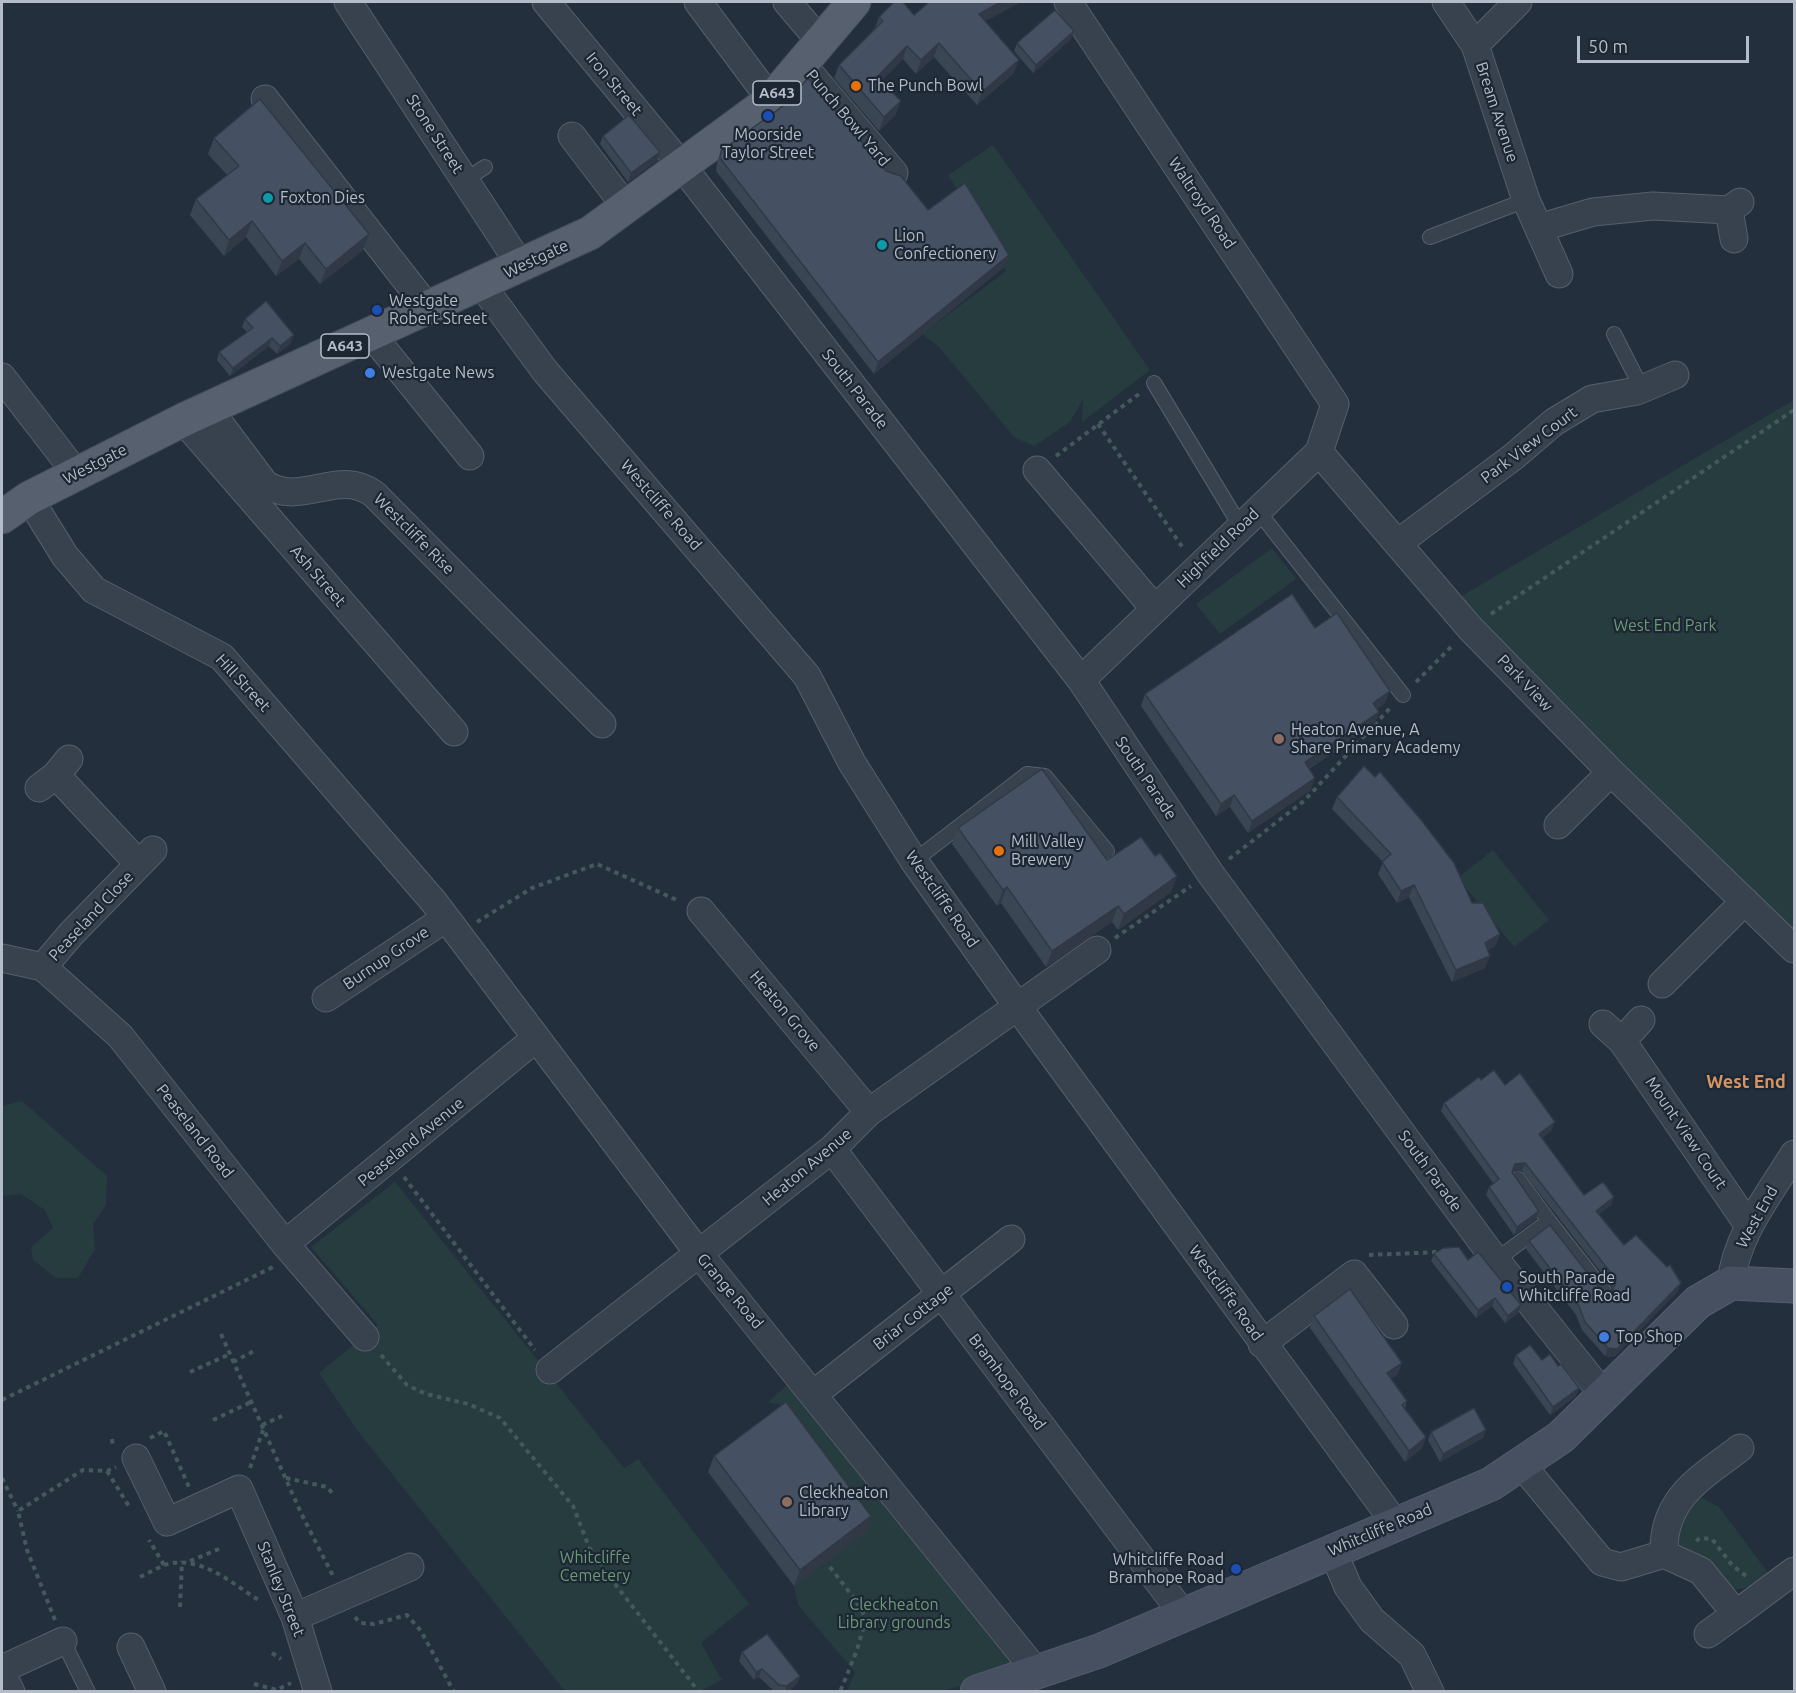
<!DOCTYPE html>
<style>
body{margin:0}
#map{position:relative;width:1796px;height:1693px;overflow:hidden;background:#242f3e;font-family:Ubuntu,sans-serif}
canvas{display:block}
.frame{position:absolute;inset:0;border:3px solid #b4bcc9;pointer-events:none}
.scale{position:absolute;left:1577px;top:36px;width:172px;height:27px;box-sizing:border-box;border:3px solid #b4bcc9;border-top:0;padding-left:8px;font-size:18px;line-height:21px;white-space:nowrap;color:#b4bcc9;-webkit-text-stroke:4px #1d2633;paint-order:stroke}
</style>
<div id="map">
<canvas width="1796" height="1693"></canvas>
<div class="frame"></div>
<div class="scale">50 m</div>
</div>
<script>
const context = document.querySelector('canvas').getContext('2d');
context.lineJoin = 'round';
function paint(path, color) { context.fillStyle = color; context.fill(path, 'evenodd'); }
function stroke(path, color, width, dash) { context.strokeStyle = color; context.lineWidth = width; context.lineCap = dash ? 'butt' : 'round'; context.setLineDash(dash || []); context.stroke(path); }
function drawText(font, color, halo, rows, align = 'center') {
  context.font = font + ' Ubuntu,sans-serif'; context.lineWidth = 4.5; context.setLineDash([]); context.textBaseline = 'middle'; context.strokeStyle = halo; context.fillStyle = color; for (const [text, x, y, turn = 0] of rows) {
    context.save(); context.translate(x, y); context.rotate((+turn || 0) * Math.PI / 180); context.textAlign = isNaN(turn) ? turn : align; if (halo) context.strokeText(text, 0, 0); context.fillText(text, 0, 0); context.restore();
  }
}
paint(new Path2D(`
 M993 145 1150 370 1082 422 1083 399 1070 422 1034 446 1014 437 939 347 922 334 1006 271 948 175Z
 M1794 400V933L1455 600Z
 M1272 548 1296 579 1220 634 1196 604Z
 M1493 850 1549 920 1514 947 1458 878Z
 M22 1101 107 1176 106 1205 93 1224 95 1249 78 1278H56L33 1260 31 1247 53 1228 45 1210 21 1194 2 1196V1106Z
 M395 1182 624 1468 638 1459 749 1604 701 1643 722 1680 701 1691H565L357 1430 319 1373 378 1325 311 1247Z
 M795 1378 1023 1668 942 1691H847L855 1672 798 1605 794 1586 865 1532 783 1405 768 1402Z
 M1696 1495 1719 1507 1769 1574C1757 1582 1746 1592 1731 1588L1702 1557 1670 1545Z`), '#263c3f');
const service = new Path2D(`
 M465 180 485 167
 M1430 237 1526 200
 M1614 334 1642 389
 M1154 383 1241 527
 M1258 511 1403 695
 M914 861 1027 774 1045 776 1107 851
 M1518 1179 1549 1221
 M1496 1260 1549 1221 1604 1291
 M63 1641 88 1692`);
const minor = new Path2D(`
 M348 2 521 266
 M546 2 682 166 1081 680 1210 873 1488 1250 1603 1394
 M698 2 771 100
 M787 2 821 42
 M1068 2 1335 404 1319 452 1081 680
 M1446 2 1475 45 1526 200 1559 274
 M1475 45 1518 2
 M802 64 894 173
 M265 99 428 308
 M572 136 626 207
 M1729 210 1734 239
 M1539 228 1593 212 1653 206 1729 210 1740 202
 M481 284 545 371 807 676 852 763 914 861 1017 1006 1395 1523
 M371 334 470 456
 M2 377 76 473
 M208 408 265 484C302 508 338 467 374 494L602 724
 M183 420 454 732
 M1319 452 1470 628 1611 772 1794 949
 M1037 470 1155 609
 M29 498 65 556 94 590 222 657 434 902 700 1255 1036 1671
 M1398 543 1513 457 1554 422 1592 399 1637 391 1675 375
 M56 775 139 864
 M39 788 56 775 69 759
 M1558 825 1611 772
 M701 911 869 1112
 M2 958 43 967 120 1036 285 1244 365 1337
 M43 967 71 934 153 850
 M1662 984 1745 901
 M326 998 446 918
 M1603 1024 1622 1041 1749 1226
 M1622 1041 1641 1020
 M832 1149 1183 1614
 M285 1244 535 1039
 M1731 1283C1736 1235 1769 1195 1794 1154
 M1262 1344 1354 1274 1394 1325
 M550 1370 832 1149 869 1112 1097 950
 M815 1393 1011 1239
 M136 1458 167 1522 239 1489 295 1617 318 1692
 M1522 1465 1602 1562 1621 1567 1664 1554 1701 1571 1736 1614 1794 1571
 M1332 1549 1348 1587 1372 1620 1412 1655 1430 1692
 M1664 1554C1662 1498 1701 1478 1740 1448
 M295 1617 410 1567
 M1708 1634 1736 1614
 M131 1647 152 1692
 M2 1669 63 1641
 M2 1674 11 1692`);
const secondary = new Path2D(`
 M977 1692 1099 1651 1491 1484 1561 1437 1698 1302 1731 1283 1794 1286`);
const primary = new Path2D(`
 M2 517 29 498 183 420 590 233 771 100 854 2`);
stroke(service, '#565f6c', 16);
stroke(minor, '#565f6c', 29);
stroke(secondary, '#565f6c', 35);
stroke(primary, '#414a57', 35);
stroke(new Path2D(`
 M1098 424 1183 548
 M1056 456 1139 394
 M1491 614 1794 410
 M1416 682 1453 645
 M1229 859 1304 801 1391 707
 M477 922 532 888 597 864 679 901
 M1115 938 1191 886
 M404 1177 535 1350
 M1369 1255 1439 1252
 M221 1334 301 1513 333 1576
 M381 1355 407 1385 426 1394 468 1404 500 1418 573 1506 589 1547 608 1575 699 1692
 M233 1362 254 1351
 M190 1372 230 1354
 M2 1400 273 1267
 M213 1420 251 1402
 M262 1425 282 1416
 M150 1438 164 1431 189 1487
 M112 1439 113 1448
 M250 1468 263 1430
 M107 1471 130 1508
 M2 1478 18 1511
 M286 1478 327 1487 334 1495
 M1696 1541 1700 1538 1712 1539 1732 1565 1746 1576
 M190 1561 219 1549
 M164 1565C200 1554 230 1582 260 1601
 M830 1567 854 1598 866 1618 857 1650 840 1692
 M140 1577 164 1565 149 1540
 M180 1607 182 1561
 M355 1617 360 1623 374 1624 407 1615 421 1631 454 1692
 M55 1620 27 1550 18 1511 83 1470 107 1471 116 1467
 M272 1653 281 1659
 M254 1684 277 1690 291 1683`), '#44595c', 4, [4.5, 4.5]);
stroke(service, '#38414e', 14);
stroke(minor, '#38414e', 27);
stroke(secondary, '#465061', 33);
stroke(primary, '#56606e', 33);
paint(new Path2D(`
 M929 2H1021L985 21 1014 73 977 105 934 57 916 74 903 59 881 81 896 114 879 131 834 78 839 65 875 28 879 17 914 15Z
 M1071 39 1033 73 1014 51 1017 43Z
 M603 136 657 161 628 182 600 144Z
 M214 138 363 250 320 284 299 259 276 276 246 237 224 256 190 215 196 199 227 175 208 154Z
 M721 151 886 171 928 210 1004 267 874 374 716 171 717 163Z
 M245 319 291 343 277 354 269 346 230 376 217 360 219 352 247 332 242 327Z
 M1315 628 1385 703 1377 709 1375 724 1309 769 1311 790 1248 833 1230 807 1216 816 1141 706 1145 694Z
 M1337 797 1472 903 1500 934 1495 946 1488 950 1485 968 1452 982 1409 897 1397 903 1378 874 1383 862 1332 809Z
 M958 828 1107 860 1155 856 1177 876 1171 892 1118 930 1112 922 1046 967 1001 903 997 906 952 844Z
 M1481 1080 1505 1085 1552 1130 1542 1138 1584 1195 1611 1205 1599 1214 1624 1245 1678 1291 1614 1357 1605 1356 1582 1330 1576 1315 1526 1249 1529 1241 1600 1289 1608 1292 1613 1290 1611 1285 1522 1171 1512 1172 1536 1219 1514 1235 1486 1195 1489 1187 1493 1183 1441 1111 1444 1103Z
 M1434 1254 1468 1260 1521 1305 1518 1313 1505 1323 1492 1306 1476 1318 1431 1261Z
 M1314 1316 1398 1374 1391 1379 1407 1401 1405 1408 1426 1437 1422 1448 1405 1462 1310 1328Z
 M1516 1355 1542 1360 1558 1366 1579 1388 1576 1396 1550 1415 1513 1364Z
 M1431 1432 1483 1438 1440 1462 1428 1440Z
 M714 1456 871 1516 866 1532 794 1586 708 1472Z
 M742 1652 800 1676 797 1684 787 1692H775L759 1677 754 1680 739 1661Z`), '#3b4654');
paint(new Path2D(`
 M1001 2H1021L974 27 979 14Z
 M1074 31 1071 39 1033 73 1036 65Z
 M939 43 934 57 916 74 921 60Z
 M907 46 903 59 872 90 877 77Z
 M1019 60 1014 73 977 105 982 92Z
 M901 101 896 114 879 131 884 117Z
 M660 152 657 161 628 182 631 173Z
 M252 221 246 237 224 256 229 240Z
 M369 234 363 250 320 284 326 269Z
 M305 243 299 259 276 276 282 261Z
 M1009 255 1004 267 874 374 878 362Z
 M294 335 291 343 277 354 280 346Z
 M272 338 269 346 230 376 233 368Z
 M1390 691 1385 703 1368 715 1373 703Z
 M1379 712 1375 724 1300 774 1305 762Z
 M1315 778 1311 790 1248 833 1252 821Z
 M1234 795 1230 807 1216 816 1221 804Z
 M1177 876 1171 892 1118 930 1124 914Z
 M1414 885 1409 897 1397 903 1401 891Z
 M1007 887 1001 903 997 906 1003 890Z
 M1118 906 1112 922 1046 967 1052 951Z
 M1500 934 1495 946 1481 955 1485 943Z
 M1490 956 1485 968 1452 982 1456 970Z
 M1555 1122 1552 1130 1536 1142 1539 1134Z
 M1525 1163 1522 1171 1512 1172 1515 1164Z
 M1614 1197 1611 1205 1593 1219 1596 1211Z
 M1539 1211 1536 1219 1514 1235 1517 1227Z
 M1681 1283 1678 1291 1614 1357 1605 1356 1608 1348Z
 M1495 1298 1492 1306 1476 1318 1478 1310Z
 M1521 1305 1518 1313 1505 1323 1508 1316Z
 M1402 1363 1398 1374 1383 1385 1387 1373Z
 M1579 1388 1576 1396 1550 1415 1553 1407Z
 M1486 1430 1483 1438 1440 1462 1443 1454Z
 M1426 1437 1422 1448 1405 1462 1409 1451Z
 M871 1516 866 1532 794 1586 800 1570Z
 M762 1669 759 1677 754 1680 756 1672Z
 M800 1676 797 1684 787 1692H785L787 1686Z`), '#303945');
const building = new Path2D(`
 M894 2H903L914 15 929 2H1001L979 14 1019 60 982 92 939 43 921 60 907 46 877 77 901 101 884 117 839 65 883 21 879 17Z
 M1055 10 1074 31 1036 65 1017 43Z
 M808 78 886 171 901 176 928 210 965 183 1009 255 878 362 720 158 721 151 787 103Z
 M260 99 369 234 326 269 305 243 282 261 252 221 229 240 196 199 239 166 214 138Z
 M629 115 660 152 631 173 603 136Z
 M266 301 294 335 280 346 272 338 233 368 219 352 253 328 245 319Z
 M1292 594 1315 628 1337 613 1390 691 1373 703 1379 712 1305 762 1315 778 1252 821 1234 795 1221 804 1145 694Z
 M1364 766 1375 777 1380 772 1422 821 1454 863 1472 903H1483L1500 934 1485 943 1490 956 1456 970 1414 885 1401 891 1382 862 1391 854 1337 797Z
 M1042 769 1107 860 1141 837 1155 856 1160 853 1177 876 1124 914 1118 906 1052 951 1007 887 1003 890 958 828Z
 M1494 1070 1505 1085 1520 1073 1555 1122 1539 1134 1584 1195 1603 1182 1614 1197 1596 1211 1624 1245 1636 1235 1667 1267 1670 1265 1681 1283 1617 1349 1608 1348 1585 1322 1579 1306 1529 1241 1550 1225 1600 1289 1608 1292 1613 1289 1616 1282 1614 1277 1525 1163 1515 1164 1512 1172 1539 1211 1517 1227 1489 1187 1499 1179 1444 1103 1479 1077 1481 1080Z
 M1459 1247 1468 1260 1478 1252 1521 1305 1508 1316 1495 1298 1478 1310 1434 1254 1443 1248Z
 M1350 1289 1402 1363 1387 1373 1407 1401 1402 1405 1426 1437 1409 1451 1314 1316Z
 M1530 1345 1542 1360 1550 1354 1558 1366 1561 1364 1579 1388 1553 1407 1516 1355Z
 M786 1402 871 1516 800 1570 714 1456Z
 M1474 1408 1486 1430 1443 1454 1431 1432Z
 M767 1634 800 1676 787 1686 779 1685 762 1669 756 1672 742 1652Z`);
paint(building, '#455162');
stroke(building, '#303945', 1.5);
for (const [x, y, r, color] of [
 [856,86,6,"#e8710a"],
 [768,116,6,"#1a4fb4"],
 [268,198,6,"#0f9aa8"],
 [882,245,6,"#0f9aa8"],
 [377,310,6,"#1a4fb4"],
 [370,373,6,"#3f7fe0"],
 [1279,739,6,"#8d6e63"],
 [999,851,6,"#e8710a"],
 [1507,1287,6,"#1a4fb4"],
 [1604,1337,6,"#3f7fe0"],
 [787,1502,6,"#8d6e63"],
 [1236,1569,6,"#1a4fb4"]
]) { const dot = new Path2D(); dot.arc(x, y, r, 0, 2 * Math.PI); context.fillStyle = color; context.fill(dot); stroke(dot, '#1d2633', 2); }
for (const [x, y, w] of [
 [777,93,48],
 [345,346,48]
]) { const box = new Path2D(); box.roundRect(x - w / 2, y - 12, w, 24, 4.5); context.fillStyle = '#1d2633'; context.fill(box); stroke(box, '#b4bcc9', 1.5); }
drawText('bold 15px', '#b4bcc9', null, [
 ["A643",777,93],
 ["A643",345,346]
]);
drawText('16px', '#b4bcc9', '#1d2633', [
 ["Iron Street",614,84,50],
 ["Bream Avenue",1497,112,72],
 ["Punch Bowl Yard",848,118,50],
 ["Stone Street",435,134,57],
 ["Waltroyd Road",1202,203,56],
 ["Westgate",536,259,-25],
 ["South Parade",855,389,52],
 ["Park View Court",1529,445,-37],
 ["Westgate",95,464,-27],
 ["Westcliffe Road",661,505,49],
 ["Westcliffe Rise",414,534,45],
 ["Highfield Road",1218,548,-44],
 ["Ash Street",318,576,49],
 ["Hill Street",243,683,47],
 ["Park View",1525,683,46],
 ["South Parade",1146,778,56],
 ["Westcliffe Road",942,899,55],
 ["Peaseland Close",91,916,-47],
 ["Burnup Grove",386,958,-34],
 ["Heaton Grove",785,1011,50],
 ["Peaseland Road",195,1131,52],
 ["Mount View Court",1686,1133,56],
 ["Peaseland Avenue",411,1142,-39],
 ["Heaton Avenue",807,1167,-40],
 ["South Parade",1430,1171,54],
 ["West End",1757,1217,-61],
 ["Grange Road",730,1291,50],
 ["Westcliffe Road",1226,1293,54],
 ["Briar Cottage",913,1317,-38],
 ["Bramhope Road",1007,1382,53],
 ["Whitcliffe Road",1380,1530,-23],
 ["Stanley Street",281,1589,68]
]);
drawText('16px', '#b4bcc9', '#1d2633', [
 ["The Punch Bowl",868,86],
 ["Moorside",768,135,"center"],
 ["Taylor Street",768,153,"center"],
 ["Foxton Dies",280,198],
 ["Lion",894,236],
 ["Confectionery",894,254],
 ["Westgate",389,301],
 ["Robert Street",389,319],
 ["Westgate News",382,373],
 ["Heaton Avenue, A",1291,730],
 ["Share Primary Academy",1291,748],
 ["Mill Valley",1011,842],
 ["Brewery",1011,860],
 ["South Parade",1519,1278],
 ["Whitcliffe Road",1519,1296],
 ["Top Shop",1616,1337],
 ["Cleckheaton",799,1493],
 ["Library",799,1511],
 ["Whitcliffe Road",1224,1560,"right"],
 ["Bramhope Road",1224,1578,"right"]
], 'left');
drawText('16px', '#6b9a76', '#1d2633', [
 ["West End Park",1665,626],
 ["Whitcliffe",595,1558],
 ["Cemetery",595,1576],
 ["Cleckheaton",894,1605],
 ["Library grounds",894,1623]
]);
drawText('bold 18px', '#d59563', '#1d2633', [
 ["West End",1746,1082]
]);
</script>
